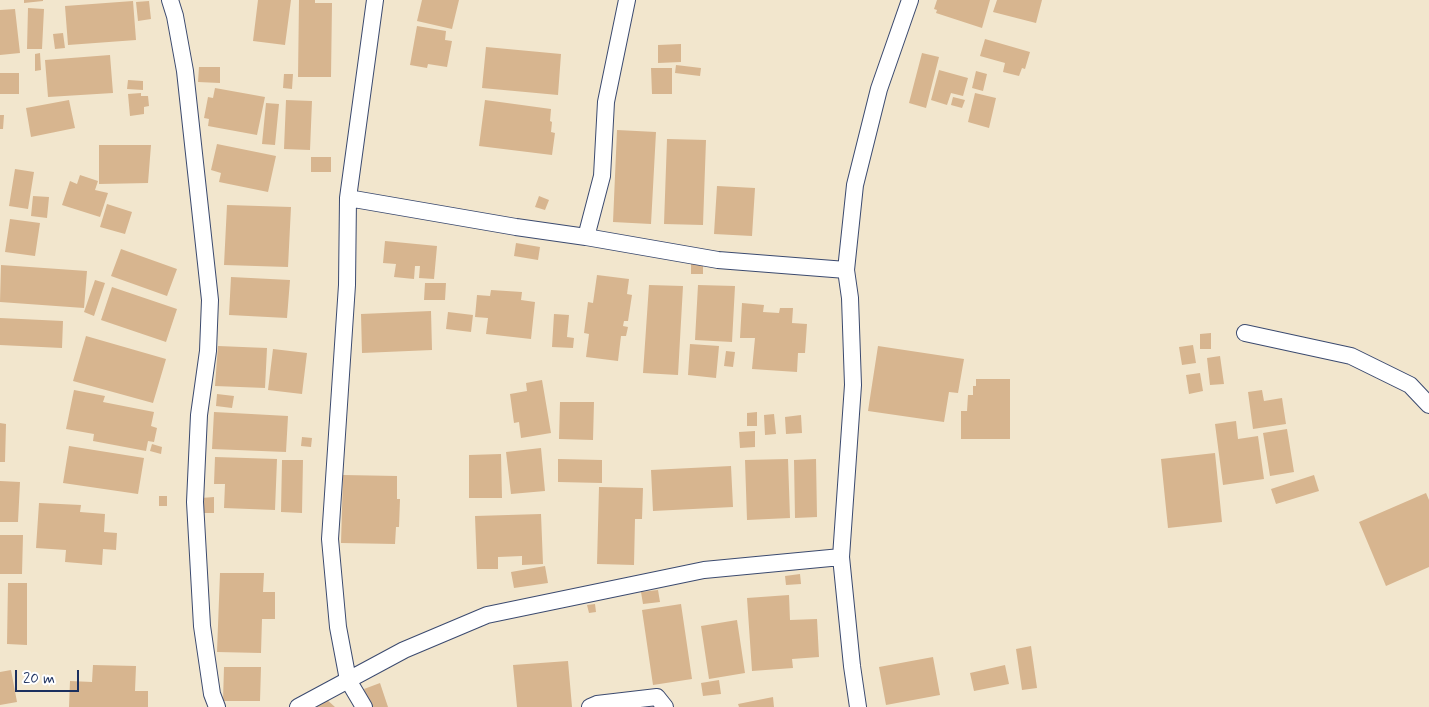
<!DOCTYPE html>
<style>
body{margin:0}
#map{position:relative;width:1429px;height:707px;overflow:hidden;background:#f2e6cd;font-family:Mynerve,sans-serif}
canvas{display:block}
.scale{position:absolute;left:15px;top:670px;width:64px;height:22px;box-sizing:border-box;border:2px solid #1b2f5e;border-top:0;padding-left:6px;font-size:15px;line-height:18px;white-space:nowrap;color:#1b2f5e;-webkit-text-stroke:4px #fff;paint-order:stroke}
</style>
<div id="map">
<canvas width="1429" height="707"></canvas>
<div class="scale">20 m</div>
</div>
<script>
const context = document.querySelector('canvas').getContext('2d');
context.lineJoin = 'round';
function paint(path, color) { context.fillStyle = color; context.fill(path, 'evenodd'); }
function stroke(path, color, width, dash) { context.strokeStyle = color; context.lineWidth = width; context.lineCap = dash ? 'butt' : 'round'; context.setLineDash(dash || []); context.stroke(path); }
paint(new Path2D(`
 M24 0H43V1L24 3Z
 M258 0H291L285 45 253 41Z
 M299 0H315V3H332L331 77H298Z
 M422 0H459L452 29 417 21Z
 M937 0H990L982 28 936 13 937 10 934 9Z
 M997 0H1042L1036 23 993 12Z
 M133 1 136 40 68 45 65 6Z
 M149 1 151 19 138 21 136 2Z
 M28 8 44 9 42 49H27Z
 M15 9 20 53 0 55V10Z
 M417 26 446 31 445 40 452 41 447 67 428 64 427 68 410 65Z
 M63 33 65 48 55 49 53 34Z
 M985 39 1030 52 1025 69 1022 68 1019 76 1003 72 1005 63 980 56Z
 M681 44V62L658 63V45Z
 M486 47 561 54 558 95 482 88Z
 M40 53 41 70 35 71V54Z
 M922 53 939 57 926 108 909 103Z
 M110 55 113 93 48 97 45 60Z
 M676 65 701 68 700 76 675 73Z
 M199 67H220V83L198 82Z
 M651 68H672V94H652Z
 M939 70 968 78 963 96 951 93 947 105 931 100Z
 M976 71 987 74 983 91 972 88Z
 M0 73H19V94H0Z
 M284 74H293L292 89 283 88Z
 M128 80 143 81V90L127 89Z
 M215 88 265 97 257 135 208 126 209 119 204 118 208 97 213 98Z
 M141 93V96H148L149 106 144 107V114L130 116 128 94Z
 M975 93 996 98 989 128 968 122Z
 M953 97 965 100 962 108 951 105Z
 M69 100 75 128 31 137 26 108Z
 M286 100 312 101 310 150 284 149Z
 M485 100 551 109 550 121 552 122 551 132 555 133 552 155 479 146Z
 M266 103 279 104 275 145 262 144Z
 M0 115H4L3 129H0Z
 M617 130 656 132 651 224 613 222Z
 M667 139 706 140 703 225 664 224Z
 M217 144 276 156 268 192 219 182 221 173 211 170Z
 M99 145H151L148 183 99 184Z
 M311 157H331V172H311Z
 M15 169 34 172 28 209 9 206Z
 M80 175 98 181 95 190 108 193 100 217 62 205 70 181 77 184Z
 M717 186 755 188 752 236 714 234Z
 M33 196 49 197 47 218 31 216Z
 M539 196 549 200 545 210 535 207Z
 M107 204 132 212 125 234 100 227Z
 M227 205 291 207 288 267 224 265Z
 M10 219 40 223 35 256 5 252Z
 M385 241 437 246 434 279 419 278 420 266H415L414 279 394 277 396 264 383 263Z
 M516 243 540 247 538 260 514 256Z
 M121 249 177 269 167 296 111 276Z
 M691 262H703V274H691Z
 M1 265 87 271 84 308 0 302Z
 M597 275 629 279 627 294 632 295 628 321H624L623 326 628 327 626 336H621L618 361 586 357 589 334 584 333 588 302 593 303Z
 M231 277 290 280 287 318 229 315Z
 M95 280 105 283 94 316 84 312Z
 M425 283H446L445 300H424Z
 M649 285 683 286 678 375 643 373Z
 M698 285 735 286 732 342 695 340Z
 M112 287 177 309 166 342 101 320Z
 M491 290 522 292 521 300 535 302 531 339 486 334 488 318 475 317 477 295 490 296Z
 M742 303 764 305 763 312 779 313 780 308H793L792 323 807 324 805 353H798L797 372 752 369 755 338H740Z
 M431 311 432 350 362 353 361 314Z
 M448 312 473 315 471 332 446 329Z
 M554 314 569 315 567 337 574 338 573 348 552 347Z
 M0 318 63 321 62 348 0 345Z
 M1211 333V349H1200V334Z
 M86 336 166 359 153 403 73 381Z
 M690 344 719 346 716 378 688 375Z
 M1193 345 1196 363 1182 365 1179 347Z
 M218 346 267 348 265 388 215 386Z
 M878 346 964 359 958 393 949 392 944 422 868 411Z
 M273 349 307 353 302 394 268 390Z
 M726 351 735 352 733 367 724 366Z
 M1220 356 1224 384 1210 385 1207 358Z
 M1200 373 1203 391 1189 394 1186 375Z
 M976 379H1010V439H961V411H967L968 395H973V386H976Z
 M542 380 551 433 521 438 519 422 514 423 510 394 527 391 526 383Z
 M74 390 105 396 103 402 154 412 151 426 157 428 154 442 148 441 146 451 93 441 94 434 66 429Z
 M1262 390 1264 401 1282 398 1286 424 1253 429 1248 392Z
 M217 394 234 396 232 408 216 406Z
 M560 402H594L593 440 559 439Z
 M214 412 288 416 286 452 212 449Z
 M757 412V426H747V413Z
 M774 414 776 434 765 435 764 415Z
 M801 415 802 433 786 434 785 417Z
 M1236 421 1238 439 1258 436 1264 479 1223 485 1215 424Z
 M0 423 6 424 5 462H0Z
 M1287 429 1294 472 1270 476 1263 433Z
 M755 431V447L740 448 739 432Z
 M302 437 312 438 311 447 301 446Z
 M152 444 162 447 161 454 150 451Z
 M69 446 144 458 138 494 63 483Z
 M541 448 545 491 511 494 506 452Z
 M1215 453 1222 522 1168 528 1161 459Z
 M501 454 502 498H469V455Z
 M215 457 277 459 275 510 224 508 225 484H214Z
 M558 459 602 460V483L558 482Z
 M788 459 790 518 747 520 745 460Z
 M816 459 817 517 795 518 794 460Z
 M282 460H303L302 513 281 512Z
 M731 466 733 507 653 511 651 470Z
 M343 475 397 476V499H400L399 527H396L395 544 341 543Z
 M1314 475 1319 491 1276 504 1271 489Z
 M0 481 20 482 18 522H0Z
 M599 487 643 488 642 519H635L634 565 597 564Z
 M1426 493 1429 500V567L1386 586 1359 522Z
 M159 496H167V506H159Z
 M214 497V513H201V498Z
 M39 503 81 505 80 512 105 514 104 532 117 533 116 550 103 549 102 565 65 562 66 550 36 548Z
 M541 514 543 564 522 565V556L498 557V569H477L475 516Z
 M0 535H23L22 574H0Z
 M545 566 548 583 514 588 511 572Z
 M220 573H264L263 592H275V619H262L261 653 217 652Z
 M800 574 801 584 786 585 785 576Z
 M8 583H27V645L7 644Z
 M658 590 660 602 643 604 641 592Z
 M789 595 790 620 817 619 819 657 792 659 793 668 752 671 747 598Z
 M595 604 596 612 589 613 587 605Z
 M681 604 692 679 653 685 642 610Z
 M737 620 745 673 709 679 701 626Z
 M1031 646 1037 688 1022 690 1016 649Z
 M933 657 940 695 886 705 879 667Z
 M568 661 572 707H517L513 665Z
 M93 665 136 666 135 691H148V707H69L70 681 92 682Z
 M1005 665 1009 684 974 691 970 673Z
 M224 667H261L260 701H223Z
 M11 670 17 702 0 705V672Z
 M719 680 721 694 703 696 701 683Z
 M380 683 388 707H370L364 689Z
 M773 697 774 707H739L738 704Z
 M325 698 335 707H316Z`), '#d7b58f');
const street = new Path2D(`
 M170 0 175 16 185 71 210 300 208 351 199 415 195 502 202 626 212 694 217 707
 M348 198 516 227 586 237 718 260 846 270
 M586 237 602 176 606 102 627 0
 M1245 333 1351 356 1410 385 1429 405
 M298 707 404 650 487 615 704 570 841 557
 M364 707 348 680 338 627 330 539 347 285 348 198 375 0
 M590 707 597 704 657 697 665 707
 M858 707 852 666 841 557 853 385 850 298 846 270 855 185 879 89 910 0`);
stroke(street, '#3b4a6f', 18);
stroke(street, '#fff', 16);
</script>
